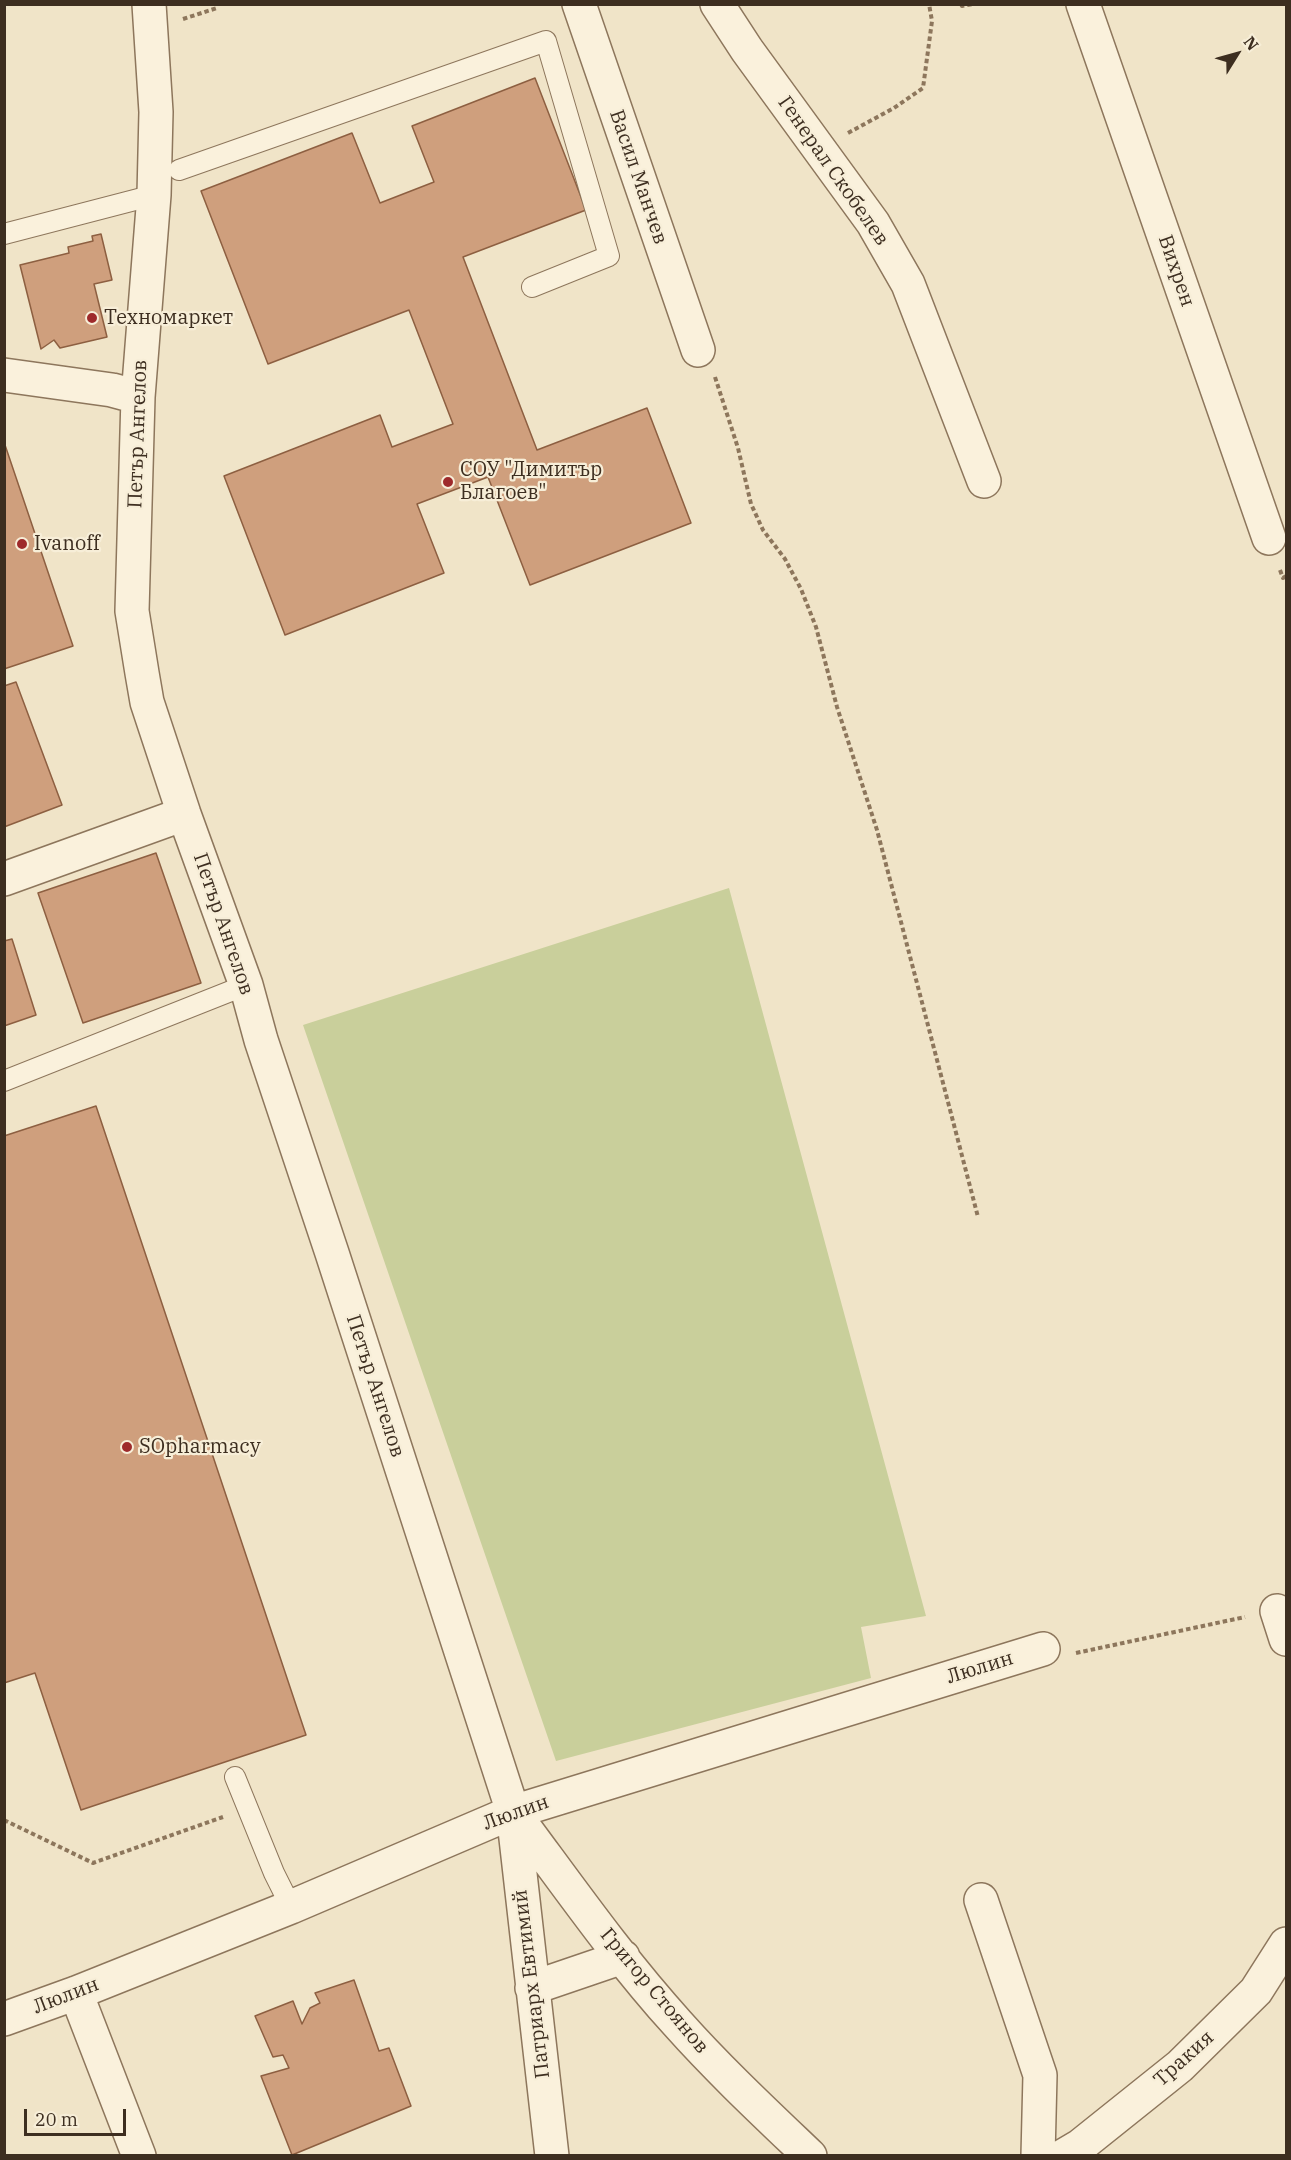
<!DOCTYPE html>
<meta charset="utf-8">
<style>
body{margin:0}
#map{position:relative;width:1291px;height:2160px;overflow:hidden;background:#f0e4c8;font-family:"IBM Plex Serif",serif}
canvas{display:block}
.frame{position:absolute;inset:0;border:6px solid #3d2e20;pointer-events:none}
.north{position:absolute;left:1207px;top:24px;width:60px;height:60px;-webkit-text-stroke:4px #f7eed8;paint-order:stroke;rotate:53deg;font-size:16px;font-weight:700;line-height:24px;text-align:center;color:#3d2e20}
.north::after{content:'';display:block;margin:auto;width:21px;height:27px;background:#3d2e20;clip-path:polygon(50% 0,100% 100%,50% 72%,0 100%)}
.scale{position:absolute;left:24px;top:2109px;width:102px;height:27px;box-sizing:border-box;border:3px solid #3d2e20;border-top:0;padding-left:8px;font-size:18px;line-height:21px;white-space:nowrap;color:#3d2e20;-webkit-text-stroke:4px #f7eed8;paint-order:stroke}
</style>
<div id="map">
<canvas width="1291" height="2160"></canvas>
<div class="frame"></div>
<div class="north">N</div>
<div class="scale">20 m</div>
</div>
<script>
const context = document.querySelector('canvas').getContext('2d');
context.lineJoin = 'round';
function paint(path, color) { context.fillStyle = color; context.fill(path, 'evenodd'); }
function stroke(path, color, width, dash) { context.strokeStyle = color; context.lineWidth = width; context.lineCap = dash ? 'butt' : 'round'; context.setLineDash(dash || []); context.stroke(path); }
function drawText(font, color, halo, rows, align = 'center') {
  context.font = font + ' "IBM Plex Serif",serif'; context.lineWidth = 4.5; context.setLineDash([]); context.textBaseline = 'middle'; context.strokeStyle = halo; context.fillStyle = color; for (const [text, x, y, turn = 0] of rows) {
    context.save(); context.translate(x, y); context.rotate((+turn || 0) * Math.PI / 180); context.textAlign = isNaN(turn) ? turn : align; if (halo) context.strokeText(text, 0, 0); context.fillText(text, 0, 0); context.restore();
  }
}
paint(new Path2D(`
 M729 888 926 1616 861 1627 871 1678 556 1761 303 1025Z`), '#c9cf9b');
const building = new Path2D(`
 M535 78 586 210 463 257 537 450 647 408 691 523 530 585 488 477 417 504 444 573 285 635 224 476 380 415 392 447 453 424 409 310 268 364 201 191 352 133 380 203 434 182 412 126Z
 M101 234 112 280 94 284 107 337 60 348 54 340 41 349 20 265 69 253 68 247 93 241 92 236Z
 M4 442 73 646 4 669Z
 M16 682 62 805 4 827V686Z
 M156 853 201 983 83 1023 38 893Z
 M12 939 36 1015 4 1026V941Z
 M96 1106 306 1735 81 1810 35 1673 4 1683V1136Z
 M354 1980 379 2051 389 2048 411 2106 292 2155 261 2076 289 2068 283 2055 273 2057 255 2016 293 2001 302 2024 310 2008 320 2003 315 1993Z`);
paint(building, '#cf9f7d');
stroke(building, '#8d5f41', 1.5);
const service = new Path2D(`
 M179 170 546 41 609 256 532 287
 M4 234 154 195
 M4 1081 246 985
 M235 1777 274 1873 291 1907`);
const minor = new Path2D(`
 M149 4 156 112 154 195 138 397 132 611 142 673 147 702 184 814 246 985 261 1040 332 1253 513 1812 552 2156
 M579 4 698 350
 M717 4 747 50 873 223 908 284 984 481
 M1083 4 1269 538
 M4 375 112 390 138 397
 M4 879 184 814
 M1277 1611 1286 1639
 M513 1812C566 1883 618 1958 678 2024 719 2070 765 2113 810 2156
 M981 1900 1040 2075 1038 2156
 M532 1988 623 1957
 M76 1993 139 2156
 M4 2019 76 1993 291 1907 513 1812 1043 1649
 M1063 2156 1080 2146 1180 2066 1256 1991 1286 1944`);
stroke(service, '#8d765c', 22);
stroke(minor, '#8d765c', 36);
stroke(new Path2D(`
 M961 4 962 6 973 4
 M183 19 217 8
 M848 133 894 108 923 88 932 21 929 4
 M715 377 738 448 751 504 763 530 785 559 801 589 816 627 837 707 877 830 978 1217
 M1280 570 1283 578 1286 576
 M1076 1653 1245 1617
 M4 1820 93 1863 223 1817`), '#8d765c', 4, [4.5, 3]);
stroke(service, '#faf1dc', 20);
stroke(minor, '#faf1dc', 33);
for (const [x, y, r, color] of [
 [92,318,6,"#9e2a2b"],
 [448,482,6,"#9e2a2b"],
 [22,544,6,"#9e2a2b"],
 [127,1447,6,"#9e2a2b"]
]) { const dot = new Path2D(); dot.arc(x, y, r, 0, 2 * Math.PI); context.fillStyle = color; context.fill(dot); stroke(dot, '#f7eed8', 2); }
drawText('20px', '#3d2e20', '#f7eed8', [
 ["Генерал Скобелев",833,171,55],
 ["Васил Манчев",638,177,71],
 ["Вихрен",1176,271,71],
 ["Петър Ангелов",138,434,-88],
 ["Петър Ангелов",223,924,71],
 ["Петър Ангелов",375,1386,72],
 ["Люлин",980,1668,-17],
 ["Люлин",516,1813,-20],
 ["Патриарх Евтимий",532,1984,-97],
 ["Григор Стоянов",654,1991,50],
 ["Люлин",66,1996,-21],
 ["Тракия",1184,2059,-42]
]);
drawText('20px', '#3d2e20', '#f7eed8', [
 ["Техномаркет",104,318],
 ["СОУ \"Димитър",460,470],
 ["Благоев\"",460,493],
 ["Ivanoff",34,544],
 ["SOpharmacy",139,1447]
], 'left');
</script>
